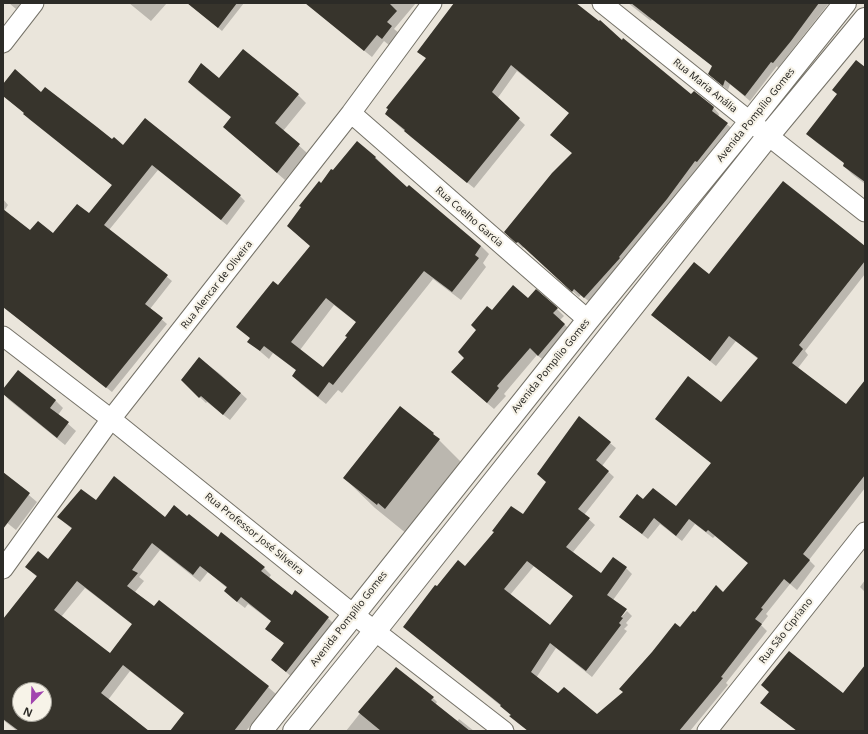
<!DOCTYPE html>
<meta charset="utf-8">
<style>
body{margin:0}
#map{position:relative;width:868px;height:734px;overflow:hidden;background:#eae5db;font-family:"Noto Sans",sans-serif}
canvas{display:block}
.frame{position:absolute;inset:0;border:4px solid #2c2b27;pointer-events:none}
.north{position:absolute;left:12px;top:682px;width:40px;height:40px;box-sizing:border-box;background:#f7f3e8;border:1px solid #a6a39b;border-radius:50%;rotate:203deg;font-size:11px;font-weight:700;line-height:16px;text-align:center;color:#2c2b27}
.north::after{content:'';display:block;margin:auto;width:14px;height:18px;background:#a145af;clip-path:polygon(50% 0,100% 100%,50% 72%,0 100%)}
</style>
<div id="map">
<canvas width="868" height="734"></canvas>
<div class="frame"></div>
<div class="north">N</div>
</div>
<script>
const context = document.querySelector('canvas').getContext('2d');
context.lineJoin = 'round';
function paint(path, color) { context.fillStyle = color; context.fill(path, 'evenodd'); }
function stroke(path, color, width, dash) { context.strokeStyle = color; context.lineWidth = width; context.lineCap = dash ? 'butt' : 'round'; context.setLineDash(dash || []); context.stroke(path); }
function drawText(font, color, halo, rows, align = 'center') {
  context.font = font + ' "Noto Sans",sans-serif'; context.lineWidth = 4; context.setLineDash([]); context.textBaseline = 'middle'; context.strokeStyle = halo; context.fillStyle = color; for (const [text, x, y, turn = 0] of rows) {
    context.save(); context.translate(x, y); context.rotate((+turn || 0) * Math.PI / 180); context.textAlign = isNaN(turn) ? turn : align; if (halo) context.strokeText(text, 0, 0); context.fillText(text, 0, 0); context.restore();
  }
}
paint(new Path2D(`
 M9 3H21L16 9Z
 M129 3H167L151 21Z
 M188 3H244L222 31Z
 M305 3H416L394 29 399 33 389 45 384 41 372 57Z
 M455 3H574L691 95 713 107 719 114 718 117 734 130 591 303 581 295 579 297 524 247 523 248 512 238 573 154 551 135 570 113 517 71 497 99 525 125 474 188 411 137 386 114 427 59 418 52Z
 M628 3H829L778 68 777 66 750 101 730 84 728 90 714 79 713 66 652 19 651 21Z
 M865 68V184L852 174 844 166 845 164 816 142 808 134Z
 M219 79 298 95 306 103 283 131 307 153 285 180 233 135 232 118 197 90 189 82Z
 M3 85 41 93 123 147 240 196 245 201 227 225 158 170 109 230 172 281 150 309 167 324 112 392 3 307V199L8 205 4 211 30 232 54 235 89 214 112 185 29 119 25 113 3 96Z
 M357 142 376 158 407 188 481 246 489 254 483 263 486 267 461 300 433 279 342 393 338 390 326 404 301 384 293 376 297 371 273 353 269 359 249 342 251 339 238 327 278 287 311 246 288 226 321 184ZM334 305 357 323 348 338 323 368 300 350Z
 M865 248V274L805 351 808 355 798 368 846 405 865 398V488L809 560 815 566 797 590 790 584 766 614 768 616 761 625 767 631 726 683 728 685 690 731H528L501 706 411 632 437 588 466 567 523 516 610 443 616 448 602 466 614 477 584 515 595 525 573 552 601 575 626 568 632 574 613 600 618 621 627 611 632 616 626 623 628 625 624 629 627 631 592 677 556 648 536 678 558 694 597 716 624 692 680 629 695 614 723 593 749 564 715 536 713 538 695 524 682 541 660 524 648 539 620 517 644 500 676 508 712 464 662 424 722 404 758 359 736 341 716 366 653 315 710 276ZM534 566 574 597 551 626 510 595Z
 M528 299 557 309 564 316 560 320 571 331 546 362 537 355 504 394 506 396 494 409 459 379 465 358 492 311Z
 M199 358 220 374 247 399 230 420 207 402 206 403 182 380Z
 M3 390 55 400 63 408 58 415 76 431 65 445 9 400 3 393Z
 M433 434 463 464 407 534 375 508 344 478Z
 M3 473 37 502 16 530 6 522 3 525Z
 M96 502 166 518 188 517 264 568 271 575 269 578 292 596 328 618 335 625 293 678 272 660 285 644 266 629 272 622 248 604 245 608 232 598 225 591 227 588 208 572 200 582 160 550 139 577 144 581 135 592 154 607 159 601 268 687 276 694 246 731H171L185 714 130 671 108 700 149 731H17L3 720V621L37 577 26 567 49 560 72 529 58 517ZM85 588 133 625 110 655 61 617ZM20 690H44V714H20Z
 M865 580V592L860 587Z
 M396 668 433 698 437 702 435 705 457 722 459 719 474 731H346Z`), '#0003');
paint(new Path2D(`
 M187 3H237L218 28Z
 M305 3H389L397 11 387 22 392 26 382 39 377 35 364 51Z
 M454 3H576L599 21 600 20 622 40 623 38 691 94 694 91 714 107 712 111 728 123 697 162 695 161 667 199 619 257 620 258 584 298 574 289 572 292 518 242 516 243 504 232 552 173 572 153 550 135 569 113 511 65 492 92 520 118 467 183 404 131 405 130 385 114 388 109 386 108 426 58 417 52Z
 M631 3H819L791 41 773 63 771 62 745 96 725 80 723 86 708 74 712 66Z
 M243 49 299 94 275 123 300 144 277 173 223 127 231 117 188 82 201 63 219 78Z
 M856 60 865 67V182L843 166 844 163 806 134 837 94 832 90Z
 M15 69 41 92 45 87 97 127 112 139 114 137 123 145 145 118 241 195 221 220 152 165 104 225 168 275 145 304 163 318 106 388 3 307V209L30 230 38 221 53 233 77 204 89 213 112 185 23 114 24 113 3 96V84Z
 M357 141 376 157 375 158 407 187 409 185 481 246 475 255 479 258 452 292 424 271 333 385 329 382 318 397 292 376 296 370 264 346 260 351 247 342 250 338 236 327 273 281 278 285 310 246 287 226 301 207 299 206 319 181 321 183 331 169 333 170ZM326 298 356 322 345 336 347 337 323 367 291 342Z
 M783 181 865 246V261L799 345 803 349 792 363 846 404 865 380V475L803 554 810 560 790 584 784 579 761 608 763 609 755 619 762 624 721 677 723 678 679 731H528L509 716 511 715 500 706 501 705 403 627 435 585 437 586 458 560 465 566 494 532 492 531 511 506 523 514 546 482 537 474 579 416 611 442 596 460 609 471 578 509 590 518 566 547 601 573 613 557 627 567 607 595 627 609 621 617 623 618 619 623 621 625 586 671 550 643 531 672 558 693 564 687 597 714 623 692 619 689 652 652 675 623 680 627 693 611 695 612 716 585 723 592 748 563 708 530 706 532 689 519 676 536 654 518 642 534 619 517 637 494 643 499 653 488 676 506 711 463 655 419 688 376 721 402 758 358 729 336 710 361 651 315 694 262 709 274ZM527 561 573 596 550 625 504 589Z
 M513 285 528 298 536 289 558 308 553 313 565 324 538 356 530 348 497 386 499 388 487 403 451 372 464 358 458 352 476 330 471 325 487 306 492 310Z
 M199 357 241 393 223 415 201 396 199 398 181 380Z
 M18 370 56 400 50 408 69 422 57 438 3 394V389Z
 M400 406 434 433 433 434 440 439 385 509 378 503 377 505 343 478Z
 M3 472 30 493 3 529Z
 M114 476 165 517 174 505 187 516 189 514 218 537 221 532 265 567 261 571 292 595 295 590 329 617 286 672 271 660 284 643 265 629 271 621 241 597 237 602 224 591 227 587 200 566 193 575 152 543 132 570 138 573 127 586 154 606 159 600 269 686 234 731H170L184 713 123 665 101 693 149 731H19L3 719V619L37 576 25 567 38 551 48 559 72 528 57 517 81 489 96 500ZM77 581 132 624 110 653 54 610ZM20 690H44V714H20Z
 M789 651 843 693 865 665V731H797L760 703 769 692 761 685Z
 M396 667 434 697 431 700 470 731H381L358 712Z`), '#37342c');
const minor = new Path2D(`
 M602 3 738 112 865 212
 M3 43 34 3
 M351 113 588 320
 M3 336 111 419 353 614 504 731
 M3 569 111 419 351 113 432 3
 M707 731 865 532`);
const secondary = new Path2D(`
 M261 731 588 320 750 122 845 3
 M294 731 375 631 768 136 865 19`);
stroke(minor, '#757268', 21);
stroke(secondary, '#757268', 24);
stroke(minor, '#fff', 19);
stroke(secondary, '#fff', 22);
drawText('10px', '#2c2b27', '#f7f3e8', [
 ["Rua Maria Anália",705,86,39],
 ["Avenida Pompílio Gomes",756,115,-51],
 ["Rua Coelho Garcia",469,217,41],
 ["Rua Alencar de Oliveira",217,285,-52],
 ["Avenida Pompílio Gomes",551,366,-51],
 ["Rua Professor José Silveira",254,534,39],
 ["Avenida Pompílio Gomes",349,619,-52],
 ["Rua São Cipriano",786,631,-52]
]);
</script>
